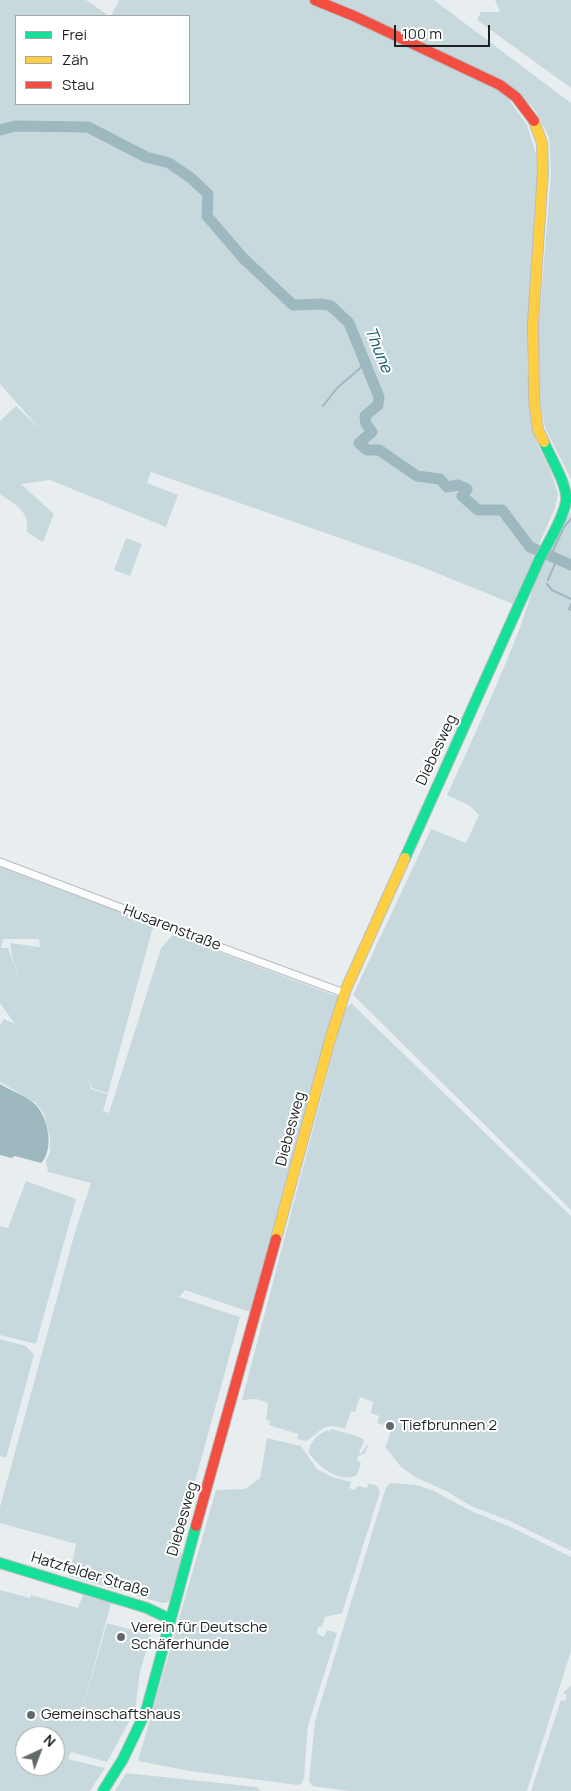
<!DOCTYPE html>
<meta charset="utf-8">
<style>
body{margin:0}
#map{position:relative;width:571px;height:1791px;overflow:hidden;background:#e8eef0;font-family:Manrope,sans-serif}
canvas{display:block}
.legend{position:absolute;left:15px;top:15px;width:175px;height:90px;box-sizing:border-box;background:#fff;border:1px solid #a4a6a7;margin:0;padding:6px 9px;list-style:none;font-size:15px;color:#1c2122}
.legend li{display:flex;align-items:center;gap:10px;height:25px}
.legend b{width:25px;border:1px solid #a4a6a7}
.north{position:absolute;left:15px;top:1726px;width:50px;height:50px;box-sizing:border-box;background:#fff;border:1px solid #a4a6a7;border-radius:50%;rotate:43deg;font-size:14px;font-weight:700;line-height:20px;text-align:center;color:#1c2122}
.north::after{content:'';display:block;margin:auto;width:18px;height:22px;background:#63696a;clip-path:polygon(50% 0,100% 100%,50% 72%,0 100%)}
.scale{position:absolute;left:394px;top:25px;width:96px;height:22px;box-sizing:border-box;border:2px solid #1c2122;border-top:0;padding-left:6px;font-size:15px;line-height:18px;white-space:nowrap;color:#1c2122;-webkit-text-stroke:4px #fff;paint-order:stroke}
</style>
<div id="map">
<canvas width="571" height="1791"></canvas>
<ul class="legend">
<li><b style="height:6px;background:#16e098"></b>Frei</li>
<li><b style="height:6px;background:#ffcf43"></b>Zäh</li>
<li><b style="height:6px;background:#f24e42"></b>Stau</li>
</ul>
<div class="north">N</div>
<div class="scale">100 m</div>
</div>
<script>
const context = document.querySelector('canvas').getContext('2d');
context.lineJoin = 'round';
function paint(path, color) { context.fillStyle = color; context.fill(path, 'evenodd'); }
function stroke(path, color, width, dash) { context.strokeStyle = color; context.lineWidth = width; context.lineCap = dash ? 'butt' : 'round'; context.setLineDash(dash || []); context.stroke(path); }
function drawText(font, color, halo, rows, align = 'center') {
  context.font = font + ' Manrope,sans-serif'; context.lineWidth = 4; context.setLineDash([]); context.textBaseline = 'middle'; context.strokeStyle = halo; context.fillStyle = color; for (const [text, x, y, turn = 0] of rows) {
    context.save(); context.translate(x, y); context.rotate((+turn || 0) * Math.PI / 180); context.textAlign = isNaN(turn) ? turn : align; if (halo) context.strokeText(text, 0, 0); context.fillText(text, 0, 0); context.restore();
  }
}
paint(new Path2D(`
 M0 0H86L109 16H16V104H189V16H111L119 0H434L571 103V479L545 428 539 395V324L551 172 549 137 536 112 530 104 509 100 527 125 541 170 530 287 527 363 529 399 537 444 550 469 558 494 555 508 513 604 417 565 151 472 147 483 178 495 166 527 50 480 21 484 54 514 43 542 27 532C29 510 16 505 0 494V421L16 406 40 429 0 384Z
 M495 0H571V88L477 20 481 12H500Z
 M571 512V1210L353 995 431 829 466 843 479 815 470 806 447 795C472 741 497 686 519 630 534 591 542 544 571 512Z
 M126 538 142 544 130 576 114 570Z
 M0 866 154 923 108 1093 92 1088 88 1076 91 1089 108 1094 103 1111 109 1113 161 948 173 935 339 997 250 1312 185 1290 179 1297 240 1317 176 1551 185 1555 171 1598 168 1602 162 1603 69 1576 76 1544 0 1523V1507L75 1232 91 1183 48 1172 46 1161 50 1152V1138L44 1114 36 1103 0 1082V1025L4 1019 15 1024 0 1003ZM3 939H39L40 947 10 943 12 957 22 987 8 948H1Z
 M351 1003 571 1216V1551L512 1522 471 1506 446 1491 415 1477 401 1467 385 1447 390 1435V1429H393L394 1424 388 1422 385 1427 384 1425 377 1423 379 1416 371 1413 373 1402 360 1397 355 1412 351 1411 345 1429C322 1422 324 1430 306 1441L297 1439 298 1434 269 1425 270 1421 266 1420 268 1403 256 1399 242 1400 344 1011Z
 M26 1181 76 1199 36 1344 0 1335V1226L8 1228Z
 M0 1339 26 1346 34 1355 6 1458 0 1456Z
 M331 1429 354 1435 363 1439 364 1442 359 1452 361 1454 367 1445H369L364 1454 358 1456 357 1460 361 1463 357 1475C340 1484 319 1467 309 1453 309 1442 317 1435 327 1430L330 1432Z
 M267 1438 301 1446 317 1469 332 1477 351 1482 349 1488 354 1490 358 1486 367 1488 368 1484C375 1484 378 1485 380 1492L342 1613 325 1617 322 1627 319 1626 316 1633 324 1637 327 1630 337 1633 308 1726 304 1778 301 1784 297 1785 190 1771 138 1761 216 1490 245 1489 260 1478Z
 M391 1483 417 1485 434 1491 469 1510 513 1528 571 1557V1651L527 1791H349L312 1786 309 1781 315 1721 385 1490 387 1486Z
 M0 1590 30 1598 31 1595 78 1608 83 1595 111 1603 81 1714 107 1623 151 1635 140 1672 135 1711 107 1762 71 1752 68 1759 105 1768 90 1791H0ZM25 1736H55V1766H25Z
 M571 1685V1791H531L561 1700 565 1701 567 1695 563 1693Z
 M126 1773 257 1787 261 1791H115Z`), '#c8d9de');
paint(new Path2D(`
 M0 1084C11 1091 25 1095 35 1104 48 1117 55 1149 41 1163L15 1156 11 1158 0 1155Z`), '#9eb8c0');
stroke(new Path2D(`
 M323 406 337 388 365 364
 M551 555 564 527 571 519
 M548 580 557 559
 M547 584 552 590 571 599
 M571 604 569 609 571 610`), '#9eb8c0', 2);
stroke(new Path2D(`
 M0 130 15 126 88 127 146 157 169 163 191 178 208 194 207 216 243 258 293 305 323 304 331 306 349 323 379 397 378 405 365 416 366 424 372 432 359 443 367 450H379L417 476 440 479 447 487 458 485 467 489 462 496 478 510H502L530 547 571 565`), '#9eb8c0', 11);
const street = new Path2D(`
 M0 862 161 923 187 935 344 993`);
const fast = new Path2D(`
 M405 858 540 558C548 543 564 517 566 501 568 485 550 457 544 442
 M0 1563 147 1608 170 1619
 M103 1791 123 1759 146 1711 196 1526`);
const slow = new Path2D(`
 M534 121 542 143 543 170 533 324 534 399 538 430 544 442
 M276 1239 330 1040 346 989 405 858`);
const jam = new Path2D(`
 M315 0 354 16 500 85 516 97 534 121
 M196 1526 276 1239`);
stroke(street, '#b8bdbe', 9);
stroke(fast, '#b8bdbe', 12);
stroke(slow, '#b8bdbe', 12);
stroke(jam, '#b8bdbe', 12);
stroke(street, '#fcfcfd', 7);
stroke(fast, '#16e098', 10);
stroke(slow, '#ffcf43', 10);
stroke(jam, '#f24e42', 10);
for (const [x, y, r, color] of [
 [390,1426,5,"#63696a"],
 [121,1637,5,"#63696a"],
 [31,1715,5,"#63696a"]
]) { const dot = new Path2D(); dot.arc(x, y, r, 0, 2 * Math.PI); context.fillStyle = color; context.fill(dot); stroke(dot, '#fff', 2); }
drawText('15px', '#1c2122', '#fff', [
 ["Diebesweg",437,750,-65],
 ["Husarenstraße",172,928,21],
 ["Diebesweg",291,1129,-75],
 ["Diebesweg",183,1519,-74],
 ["Hatzfelder Straße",90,1575,17]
]);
drawText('15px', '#1c2122', '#fff', [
 ["Tiefbrunnen 2",400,1426],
 ["Verein für Deutsche",131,1628],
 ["Schäferhunde",131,1645],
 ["Gemeinschaftshaus",41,1715]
], 'left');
drawText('italic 16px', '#135a6b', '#fff', [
 ["Thune",378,350,68]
]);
</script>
